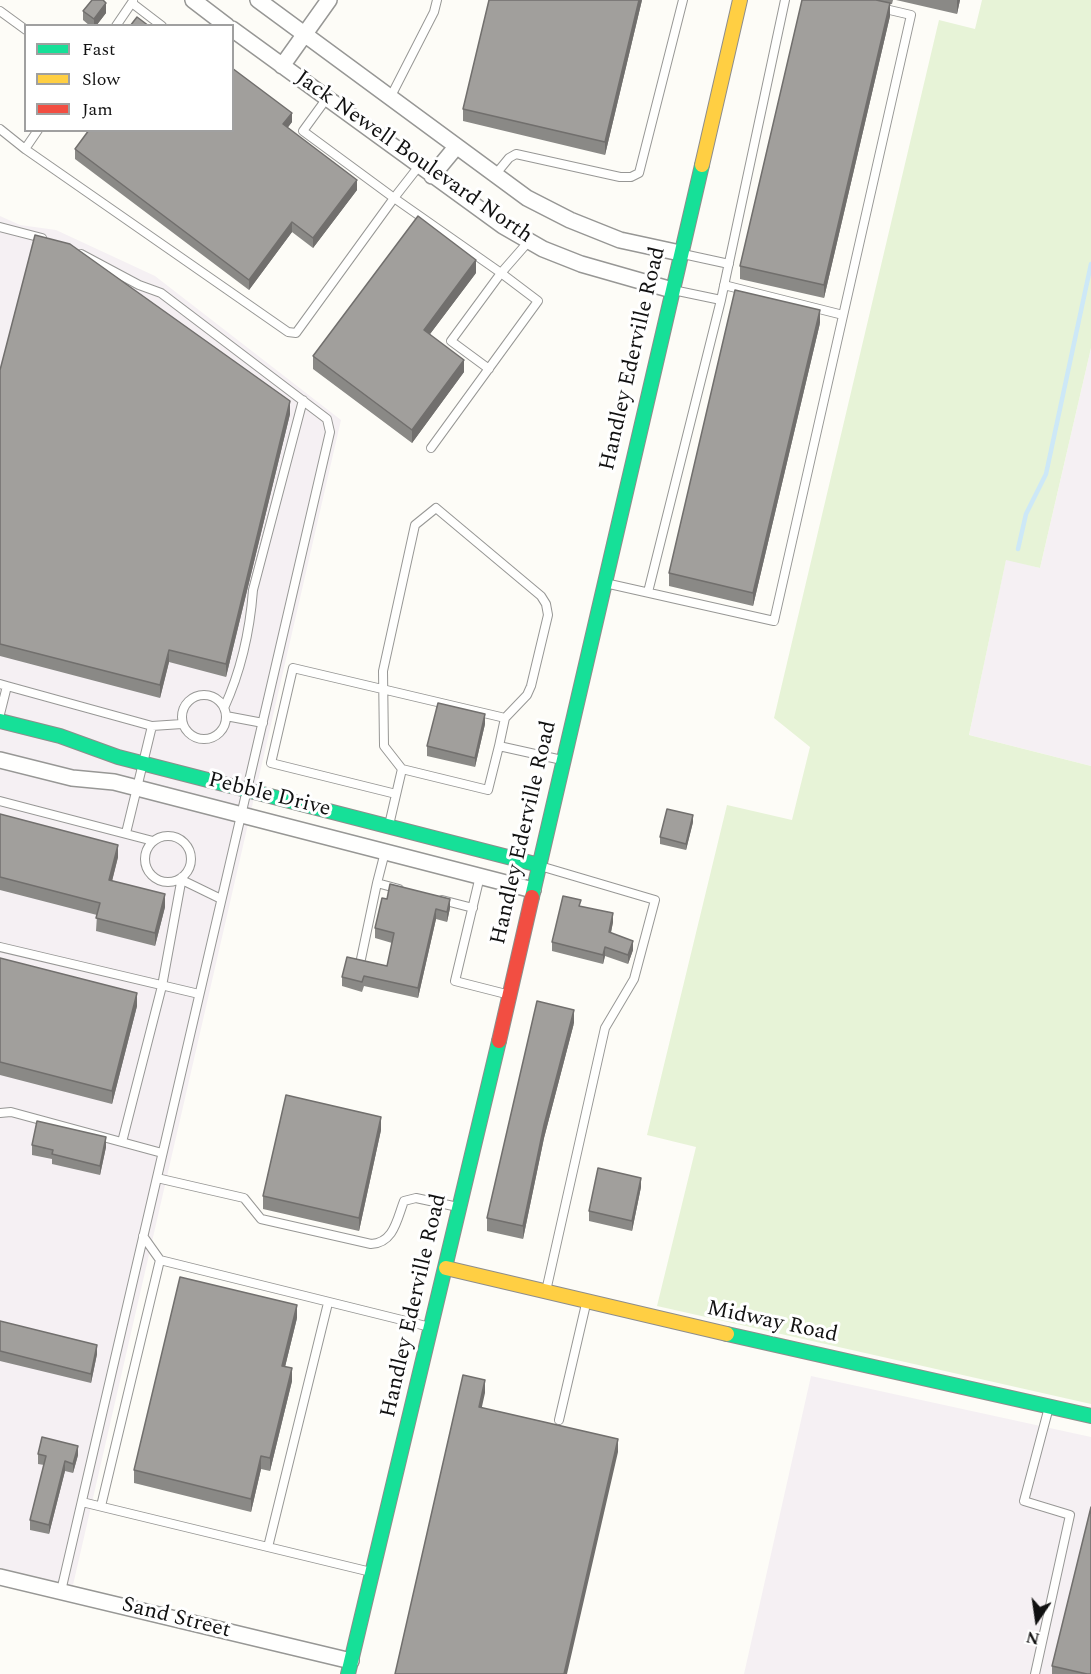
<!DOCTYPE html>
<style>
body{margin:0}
#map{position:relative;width:1091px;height:1674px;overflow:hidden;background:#fdfcf7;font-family:Spectral,serif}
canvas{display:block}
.legend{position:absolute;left:24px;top:24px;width:210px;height:108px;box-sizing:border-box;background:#fff;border:2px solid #a0a0a0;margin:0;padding:8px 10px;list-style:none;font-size:18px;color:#111}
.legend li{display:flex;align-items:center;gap:12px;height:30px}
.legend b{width:30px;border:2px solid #a0a0a0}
.north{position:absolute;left:1007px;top:1590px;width:60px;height:60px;-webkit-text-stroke:4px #fff;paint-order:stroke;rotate:193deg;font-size:16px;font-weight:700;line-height:24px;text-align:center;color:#111}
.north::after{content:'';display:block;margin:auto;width:21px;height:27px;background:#111;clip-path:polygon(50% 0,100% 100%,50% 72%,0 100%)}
</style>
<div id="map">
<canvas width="1091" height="1674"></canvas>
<ul class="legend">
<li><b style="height:8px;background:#16e098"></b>Fast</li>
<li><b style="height:8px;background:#ffcf43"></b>Slow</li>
<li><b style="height:8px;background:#f24e42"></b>Jam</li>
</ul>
<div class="north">N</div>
</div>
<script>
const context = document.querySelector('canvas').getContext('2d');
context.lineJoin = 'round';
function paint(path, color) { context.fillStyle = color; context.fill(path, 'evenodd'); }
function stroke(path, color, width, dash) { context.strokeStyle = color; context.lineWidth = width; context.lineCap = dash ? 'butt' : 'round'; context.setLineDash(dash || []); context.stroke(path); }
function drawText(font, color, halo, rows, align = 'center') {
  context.font = font + ' Spectral,serif'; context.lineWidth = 6; context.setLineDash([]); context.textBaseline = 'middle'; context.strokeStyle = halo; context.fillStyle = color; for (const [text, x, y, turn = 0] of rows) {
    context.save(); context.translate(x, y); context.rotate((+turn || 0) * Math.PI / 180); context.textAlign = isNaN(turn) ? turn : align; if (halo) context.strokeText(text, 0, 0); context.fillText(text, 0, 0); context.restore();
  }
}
paint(new Path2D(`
 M0 216 20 225 56 230 155 276 341 420 73 1585 0 1568Z
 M1091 348V766L969 735 1006 559 1040 568Z
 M811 1376 1091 1437V1674H744Z`), '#f5f0f3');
paint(new Path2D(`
 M982 0H1091V348L1040 568 1006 560 969 735 1091 766V1404L657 1306 696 1147 647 1135 727 805 792 820 810 747 774 718 939 20 975 29Z`), '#e7f3d7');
stroke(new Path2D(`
 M1018 549 1026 514 1046 474 1091 264`), '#cde8f7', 4.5);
const lane = new Path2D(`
 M132 3 162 26
 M0 11 26 30
 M116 26 133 1
 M390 98 434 12 437 0
 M0 129 25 149 288 332 296 333 394 198 303 131 327 98
 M25 149 38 130
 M419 166 394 198 501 273 529 241
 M495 175 509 158 516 154 620 177H631L639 173 683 0
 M0 227 42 238
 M683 254 729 264
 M724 285 843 315
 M673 290 721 300 785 0
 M431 448 538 301 501 273 451 341 489 369
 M605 583 774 621 911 15 881 8
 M648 592 721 300
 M0 684 7 686 0 714
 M7 686 152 726 182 724
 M182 717a22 22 0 1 1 44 0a22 22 0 1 1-44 0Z
 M224 708C241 671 250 630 253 590L303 400
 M226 716 263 723
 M402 769 384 746 383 671 415 525 436 508 541 596 546 604 548 615 531 686 527 695 505 718
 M396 794 271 763 293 668 505 718 499 746
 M0 801 153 841
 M389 825 402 769 488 790 499 746 562 760
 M126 833 152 726
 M145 859a23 23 0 1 1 46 0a23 23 0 1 1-46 0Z
 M540 866 655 900 634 979 605 1028 546 1291
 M480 876 455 981 506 994
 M182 880 221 899
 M377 883 385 852
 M442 900 473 908
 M0 947 199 994
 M361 959 377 883 399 889
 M0 1113 11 1112 162 1153
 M122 1142 162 986 182 877
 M157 1178 244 1198 261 1219 371 1244C394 1243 397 1219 404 1201L416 1198 458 1207
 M143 1236 160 1260 430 1327
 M559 1420 586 1304
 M82 1502 371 1572
 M101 1506 160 1260
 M268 1547 328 1303
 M61 1591 330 432 327 419 161 293 139 285 81 254
 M1035 1674 1070 1515 1024 1501 1049 1407`);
const street = new Path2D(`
 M193 0 227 26
 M258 0 527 198 570 220 620 240 680 253
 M232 29 503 226 543 249 581 264 672 290
 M282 66 329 0
 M432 176 456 147
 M0 760 72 778 114 782 533 890
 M0 1577 351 1661`);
const fast = new Path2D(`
 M0 721 60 736 118 757 539 865
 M532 897 702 165
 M727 1334 1091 1416
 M348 1674 499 1041`);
const slow = new Path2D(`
 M702 165 740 0
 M446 1268 727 1334`);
const jam = new Path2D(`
 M499 1041 532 897`);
stroke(lane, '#979795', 10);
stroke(street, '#979795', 18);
stroke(fast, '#8e8d8b', 16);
stroke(slow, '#8e8d8b', 16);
stroke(jam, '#8e8d8b', 16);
stroke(lane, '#fffffe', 8);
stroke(street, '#fffffe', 15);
stroke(fast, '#16e098', 14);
stroke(slow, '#ffcf43', 14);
stroke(jam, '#f24e42', 14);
paint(new Path2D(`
 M642 0 605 155 463 121V109Z
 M802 0H893L892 4H890V16L824 298 740 279V266Z
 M896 0H960L957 14Z
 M83 11 106 13 96 26H90L83 20Z
 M292 122 287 128 357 190 313 248 292 232 249 290 75 159V149Z
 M476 273 430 334 464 372 412 443 313 369V356Z
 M820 323 753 606 669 586V573Z
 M0 370 290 414 226 677 169 662 160 698 0 656Z
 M485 724 475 767 427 756V746Z
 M0 814 118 857 112 881 165 907 155 946 96 931 97 915 0 890Z
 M693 822 686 850 660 844V837Z
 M382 898 450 908 447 922 436 919 418 998 364 986 362 992 342 986V977L387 966 392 943 375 938V928Z
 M581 906 613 922 611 933 633 950 628 964 605 956 603 964 552 951V942Z
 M0 958 137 1006 112 1104 0 1075Z
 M574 1023 544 1138 523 1239 487 1231V1218Z
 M381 1130 359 1231 263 1209V1196Z
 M32 1145 106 1147 100 1175 52 1164V1159L32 1155Z
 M641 1187 632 1231 589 1221V1211Z
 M297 1318 285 1367 292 1381 270 1471 261 1469 251 1512 134 1483V1470Z
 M0 1321 97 1354 91 1383 0 1361Z
 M38 1454 78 1455 73 1473 65 1471 49 1534 30 1530V1520L44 1465 38 1464Z
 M1052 1666 1091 1674H1052Z`), '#8a8986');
paint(new Path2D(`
 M639 0H642L605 155V142Z
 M957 0H960L957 14Z
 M106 3V13L96 26H94V19Z
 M890 3V16L824 298V285Z
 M292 113V122L283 134V124Z
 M357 180V190L313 248V238Z
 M292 222V232L249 290V280Z
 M476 260V273L424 342V330Z
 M820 310V323L753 606V593Z
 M464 360V372L412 443V430Z
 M290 401V414L226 677V664Z
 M169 650V662L160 698V685Z
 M485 714V724L475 767V758Z
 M693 815V822L686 850V844Z
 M118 845V857L109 893V880Z
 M165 894V907L155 946V933Z
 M450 899V908L447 922V912Z
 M436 909V919L418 998V988Z
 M613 913V922L609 941V932Z
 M633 941V950L628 964V955Z
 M605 947V956L603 964V955Z
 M137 993V1006L112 1104V1091Z
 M574 1010V1023L544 1138 523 1239V1226L544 1125Z
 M381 1117V1130L359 1231V1218Z
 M106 1137V1147L100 1175V1166Z
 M641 1178V1187L632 1231V1221Z
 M297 1305V1318L282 1379V1366Z
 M97 1345V1354L91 1383V1374Z
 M292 1368V1381L270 1471V1458Z
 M485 1380V1393L479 1420V1407Z
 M618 1439V1452L567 1674H564Z
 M78 1446V1455L73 1473V1464Z
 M261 1456V1469L251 1512V1499Z
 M65 1461V1471L49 1534V1525Z`), '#716f6d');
const building = new Path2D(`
 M92 0H103L106 3 94 19 83 11Z
 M489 0H639L605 142 463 109Z
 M802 0H876L890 3 824 285 740 266Z
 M137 17 149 26H130Z
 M232 68 292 113 283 124 357 180 313 238 292 222 249 280 75 149 89 130H232Z
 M418 216 476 260 424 330 464 360 412 430 313 356Z
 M35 235 70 244 290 401 226 664 169 650 160 685 0 644V370Z
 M735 290 820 310 753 593 669 573Z
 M438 703 485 714 475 758 427 746Z
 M667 809 693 815 686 844 660 837Z
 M0 814 118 845 109 880 165 894 155 933 96 918 100 903 0 877Z
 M390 884 450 899 447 912 436 909 418 988 364 976 362 982 342 977 347 957 387 966 394 933 375 928 382 898 387 899Z
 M563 896 581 900 579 906 613 913 609 932 633 941 628 955 605 947 603 955 552 942Z
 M0 958 137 993 112 1091 0 1062Z
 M537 1001 574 1010 544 1125 523 1226 487 1218Z
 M286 1095 381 1117 359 1218 263 1196Z
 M37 1121 106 1137 100 1166 52 1154 53 1150 32 1145Z
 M598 1168 641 1178 632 1221 589 1211Z
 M180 1277 297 1305 282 1366 292 1368 270 1458 261 1456 251 1499 134 1470Z
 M0 1321 97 1345 91 1374 0 1351Z
 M463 1375 485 1380 479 1407 618 1439 564 1674H395Z
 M42 1437 78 1446 73 1464 65 1461 49 1525 30 1520 46 1456 38 1454Z
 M1091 1507V1674H1087L1052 1666Z`);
paint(building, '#a19f9c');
stroke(building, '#716f6d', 1.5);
drawText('22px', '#111', '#fff', [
 ["Jack Newell Boulevard North",413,158,35],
 ["Handley Ederville Road",634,359,-77],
 ["Pebble Drive",269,796,14],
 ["Handley Ederville Road",525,833,-77],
 ["Handley Ederville Road",415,1306,-77],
 ["Midway Road",772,1323,12],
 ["Sand Street",176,1619,14]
]);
</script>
